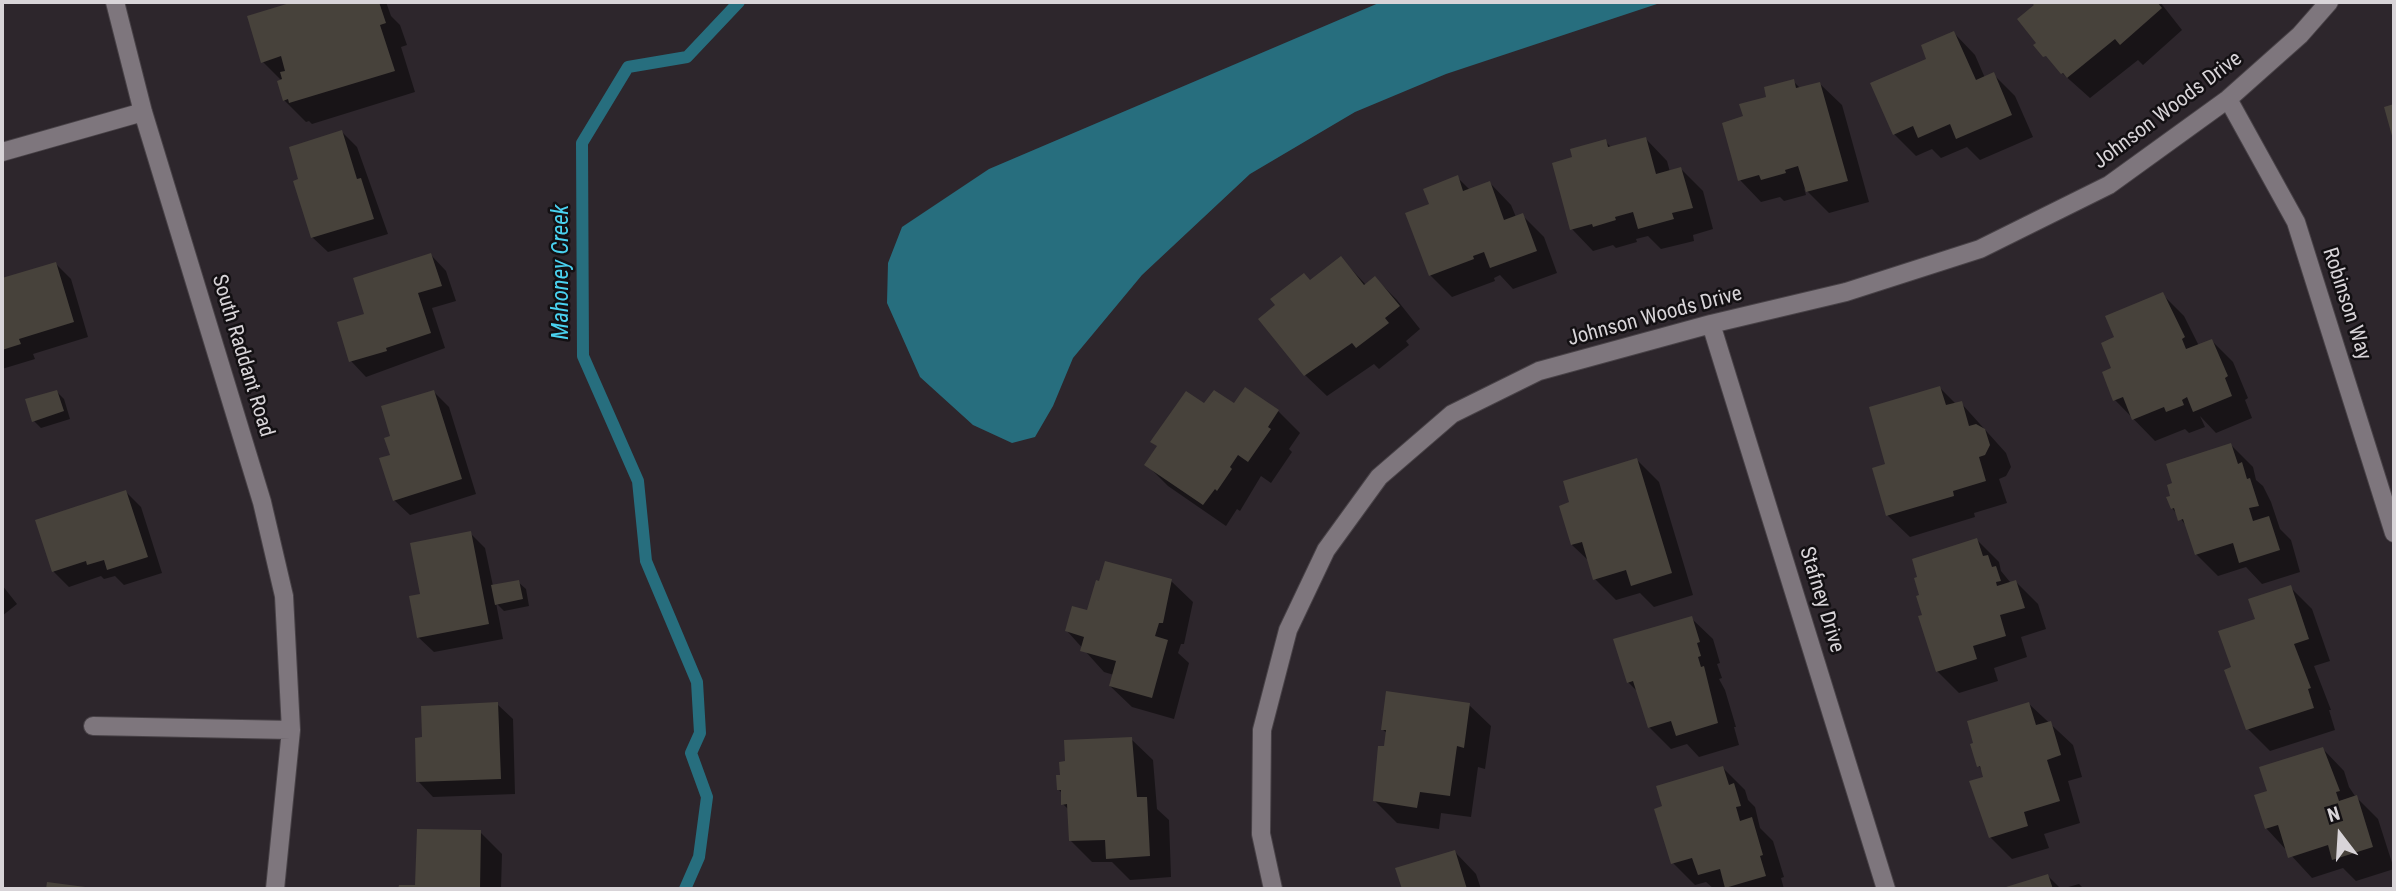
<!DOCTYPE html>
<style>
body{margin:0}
#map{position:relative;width:2396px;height:891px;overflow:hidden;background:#2d262c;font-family:"Roboto Condensed",sans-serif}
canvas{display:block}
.frame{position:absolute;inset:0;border:4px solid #d8d4d8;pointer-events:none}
.north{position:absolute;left:2305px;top:800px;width:70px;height:70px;-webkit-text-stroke:5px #131013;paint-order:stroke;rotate:343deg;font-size:19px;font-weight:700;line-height:28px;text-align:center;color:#d8d4d8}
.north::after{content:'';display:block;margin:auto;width:24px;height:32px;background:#d8d4d8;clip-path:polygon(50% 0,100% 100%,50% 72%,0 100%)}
</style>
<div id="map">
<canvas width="2396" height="891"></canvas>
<div class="frame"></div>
<div class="north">N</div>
</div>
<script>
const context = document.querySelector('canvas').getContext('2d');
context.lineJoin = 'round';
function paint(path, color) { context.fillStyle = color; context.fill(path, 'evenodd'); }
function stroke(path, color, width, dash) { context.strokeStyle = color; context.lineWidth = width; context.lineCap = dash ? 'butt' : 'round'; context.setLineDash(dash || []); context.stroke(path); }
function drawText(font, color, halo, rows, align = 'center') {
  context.font = font + ' "Roboto Condensed",sans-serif'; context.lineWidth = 5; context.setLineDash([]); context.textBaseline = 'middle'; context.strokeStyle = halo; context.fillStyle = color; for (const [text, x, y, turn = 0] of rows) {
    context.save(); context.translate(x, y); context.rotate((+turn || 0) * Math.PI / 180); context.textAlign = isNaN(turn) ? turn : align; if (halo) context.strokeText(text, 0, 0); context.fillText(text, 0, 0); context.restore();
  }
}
paint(new Path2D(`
 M1381 2H1663L1446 74 1355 112 1250 174 1142 275 1073 358 1053 406 1035 437 1012 443 973 425 920 377 887 303 888 263 902 227 989 169Z`), '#276e7e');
paint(new Path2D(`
 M299 2H386L391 16 400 25 407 45 401 47 415 92 312 124 309 121 306 122 284 100 282 81 263 62 249 17Z
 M2033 2H2160L2182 30 2143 65 2138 60 2090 98 2062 73 2038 43 2036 6Z
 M1954 33 1975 55 1985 78 1993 74 2015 96 2033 137 1980 160 1967 147 1941 158 1932 149 1916 156 1894 134 1929 60Z
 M1793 81 1801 89 1820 84 1842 105 1869 202 1829 213 1804 188 1806 195 1784 201 1780 197 1761 202 1740 180 1745 117Z
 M342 132 357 147 388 234 328 252 312 237 301 180Z
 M1646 139 1667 161 1670 172 1681 169 1703 191 1713 229 1693 235 1694 241 1661 249 1648 236 1636 239 1637 242 1616 248 1613 245 1593 251 1572 229 1575 159 1605 141 1612 148Z
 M1457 177 1470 190 1490 183 1511 205 1516 217 1522 215 1544 237 1557 273 1513 289 1500 275 1494 278 1495 281 1452 297 1430 275 1431 205Z
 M431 255 446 271 456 301 432 308 445 348 366 377 351 361 366 315Z
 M1341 258 1366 285 1375 278 1397 300 1420 329 1406 341 1409 345 1379 369 1374 364 1327 396 1305 375 1311 282Z
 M56 264 71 279 88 337 33 354 35 359 2 369V280Z
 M2162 294 2184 316 2199 346 2212 341 2233 362 2248 398 2245 400 2252 418 2216 433 2200 416 2205 427 2189 433 2185 429 2155 441 2115 400 2113 369 2117 338Z
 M1940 388 1956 404 1961 403 2006 453 2011 467 2006 476 1999 479 2007 503 1974 513 1975 517 1910 537 1888 516 1874 470 1887 466Z
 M57 392 64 399 70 419 41 428 34 421Z
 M434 392 449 407 476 494 410 515 394 500 392 437Z
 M1205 406H1234L1278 411 1300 433 1289 449 1292 452 1271 483 1261 476 1240 511 1237 509 1226 526 1168 486 1147 465Z
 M2231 445 2253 467 2256 480 2263 486 2271 502 2280 529 2291 540 2300 572 2262 584 2246 567 2218 576 2196 554 2188 528 2172 508Z
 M1637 460 1659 482 1693 595 1654 607 1640 593 1616 600 1595 579 1589 561 1572 545V503Z
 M126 492 141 507 162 573 124 585 115 576 104 579 101 576 69 587 54 572 37 521Z
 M470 533 485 548 493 586 518 582 526 589 529 606 504 611 496 603 503 639 434 652 418 637 422 595Z
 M1977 540 1999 562 2001 571 2010 582H2016L2038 604 2046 629 2021 637 2027 657 1994 668 1998 681 1959 693 1937 671 1924 616Z
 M1171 581 1193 602 1184 644H1181L1178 653 1189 663 1174 719 1132 707 1110 686 1114 675 1104 672 1067 631 1089 612Z
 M2 585 17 604 2 616Z
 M2290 587 2312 609 2330 661 2314 666 2331 710H2329L2335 730 2270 751 2248 729 2233 668 2257 620Z
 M1691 618 1713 639 1720 663 1717 664 1722 678 1719 679 1725 690 1736 727H1734L1739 745 1699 757 1687 744 1671 749 1649 727 1638 692 1628 682Z
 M497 704 513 719 515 794 433 797 418 781Z
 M2029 704 2073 745 2082 777 2068 781 2080 823 2044 834 2049 848 2012 859 1990 837 1986 778 1979 766Z
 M1469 705 1491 726 1485 769 1478 767 1471 817 1441 813 1439 829 1397 823 1375 801 1388 734 1382 729Z
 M1131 739 1153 760 1157 809 1169 820 1171 877 1130 880 1112 862H1092L1071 841 1069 810 1063 804V794L1059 790 1062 777Z
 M2323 749 2344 771 2349 787 2355 796 2378 819 2394 869 2356 881 2343 868 2312 878 2266 828 2269 792Z
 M1723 768 1745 790 1748 800 1755 807 1760 828 1773 841 1784 877 1781 878 1784 889H1714L1706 882 1695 885 1673 863Z
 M480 832 502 854 501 889H400V887H417Z
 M1455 852 1476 874 1481 889H1402Z
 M2048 876 2061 889H2008V888Z
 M2079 884 2084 889H2061Z`), '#0007');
stroke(new Path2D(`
 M685 889 699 857 707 797 691 753 700 733 697 682 646 561 638 481 583 356 582 143 628 67 687 57 739 2`), '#276e7e', 12);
paint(new Path2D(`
 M293 2H379L386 23 380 25 395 71 289 103 288 99 283 101 277 81 282 79 280 72 285 71 281 56 261 63 247 16Z
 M2031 2H2157L2162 8 2120 45 2115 39 2067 78 2063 73 2061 74 2046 56 2043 57 2033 45 2036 43 2017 19 2034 5Z
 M1954 31 1976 80 1994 72 2012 115 1956 139 1950 124 1918 138 1913 126 1893 135 1870 83 1926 59 1921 45Z
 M1794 79 1796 88 1820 82 1848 181 1806 192 1798 166 1785 170 1786 173 1761 180 1759 175 1738 181 1722 123 1743 116 1739 104 1766 97 1764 87Z
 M2394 104V143L2384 107Z
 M342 130 357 179 361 178 374 219 311 238 293 181 298 179 289 147Z
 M1646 137 1656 174 1681 167 1693 208 1672 213 1674 219 1638 229 1633 212 1615 217 1616 220 1593 227 1592 224 1570 230 1552 163 1572 157 1570 149 1606 139 1608 147Z
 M1458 175 1463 191 1490 181 1504 220 1523 213 1537 251 1490 268 1484 252 1473 256 1474 259 1429 276 1405 213 1429 204 1423 189Z
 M431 253 442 286 418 293 431 333 386 348 387 351 349 362 337 322 364 314 353 278Z
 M1341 256 1364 285 1375 276 1400 306 1385 318 1389 323 1356 348 1352 343 1304 376 1258 319 1275 305 1270 299 1304 273 1310 280Z
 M56 262 74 322 19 339 21 344 2 350V278Z
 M2163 292 2185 337 2182 339 2186 349 2212 339 2228 376 2225 378 2232 396 2193 412 2187 397 2182 400 2184 405 2166 412 2164 407 2132 420 2123 397 2113 401 2102 372 2111 368 2101 343 2114 337 2105 316Z
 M1940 386 1946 405 1962 401 1969 426 1976 424 1985 429 1990 445 1985 455 1979 457 1986 481 1953 491 1954 496 1886 516 1872 468 1885 464 1869 407Z
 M1245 387 1279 410 1268 427 1271 429 1248 462 1238 455 1230 467 1232 469 1217 491 1215 489 1203 505 1144 465 1157 446 1150 442 1186 391 1204 403 1214 390 1234 403Z
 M57 390 64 411 32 422 25 399Z
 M434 390 462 479 393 501 379 458 390 455 384 438 390 436 381 406Z
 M2231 443 2238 464 2242 462 2247 479 2250 478 2259 506 2249 508 2253 521 2269 516 2280 550 2239 563 2233 543 2195 555 2183 519 2178 521 2174 508 2171 509 2166 497 2170 496 2167 485 2172 483 2166 464Z
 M1637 458 1672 573 1631 586 1626 570 1593 580 1582 542 1571 545 1559 506 1569 502 1563 481Z
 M126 490 148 557 107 570 104 560 87 565 86 561 52 572 35 520Z
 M471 531 489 624 417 638 409 596 420 594 410 543Z
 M1977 538 1983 556 1988 555 1992 567 1996 566 2001 581 1996 582 1997 586 2016 580 2025 608 2000 615 2006 636 1973 646 1977 659 1936 672 1918 616 1922 615 1916 596 1919 595 1914 578 1917 577 1912 559Z
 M1105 561 1172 579 1163 623H1159L1155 636 1168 640 1152 698 1109 686 1116 661 1080 651 1084 637 1065 631 1072 606 1087 610 1096 580 1099 581Z
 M519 580 523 599 495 605 491 585Z
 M2291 585 2309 639 2294 644 2311 688 2308 689 2314 708 2246 730 2224 670 2231 667 2218 631 2255 619 2248 599Z
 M1692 616 1700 642 1697 643 1701 656 1698 657 1701 667 1704 666 1718 723 1676 736 1671 721 1648 728 1633 681 1627 683 1613 639Z
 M1386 691 1470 703 1464 748 1457 746 1450 796 1420 792 1417 808 1373 801 1378 746H1384L1386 730H1381Z
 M498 702 501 779 416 782 415 738 422 737 421 706Z
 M2029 702 2036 725 2051 721 2061 755 2047 760 2060 801 2024 812 2028 826 1989 838 1969 781 1983 777 1980 766 1977 767 1970 744 1973 743 1967 721Z
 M1132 737 1137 797H1147L1150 856 1106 859 1105 840 1069 841 1067 804 1061 805V790H1057L1056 775H1060L1059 762 1065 761 1064 740Z
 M2323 747 2340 791 2336 792 2339 801 2357 795 2373 847 2332 860 2328 845 2288 858 2278 825 2265 829 2254 795 2267 791 2259 767Z
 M1723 766 1729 785 1734 783 1741 806 1736 807 1740 821 1752 817 1763 855 1760 856 1766 876 1725 888 1720 869 1698 875 1692 858 1671 864 1654 809 1662 806 1656 786Z
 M417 829 481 830 480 889H398L399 885H415Z
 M1455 850 1467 889H1402L1395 868Z
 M2048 874 2053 889H2007L2006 887Z
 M47 882 93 888V889H46Z`), '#47423b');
const minor = new Path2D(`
 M115 2 143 112 262 502 284 596 291 730 275 889
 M2228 99 2296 222 2394 533
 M2 152 143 112
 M1711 324 1886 889
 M93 726 291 730
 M1273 889 1261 834 1262 730 1288 630 1326 550 1379 477 1452 414 1539 371 1711 324 1846 292 1980 249 2109 185 2228 99 2300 35 2329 2`);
stroke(minor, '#484247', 20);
stroke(minor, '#7e767d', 18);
drawText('21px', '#d8d4d8', '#131013', [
 ["Johnson Woods Drive",2168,111,-37],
 ["Robinson Way",2346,304,72],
 ["Johnson Woods Drive",1655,317,-15],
 ["South Raddant Road",242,356,73],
 ["Stafney Drive",1821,600,73]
]);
drawText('italic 23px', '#4ad2f0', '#131013', [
 ["Mahoney Creek",562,272,-90]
]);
</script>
